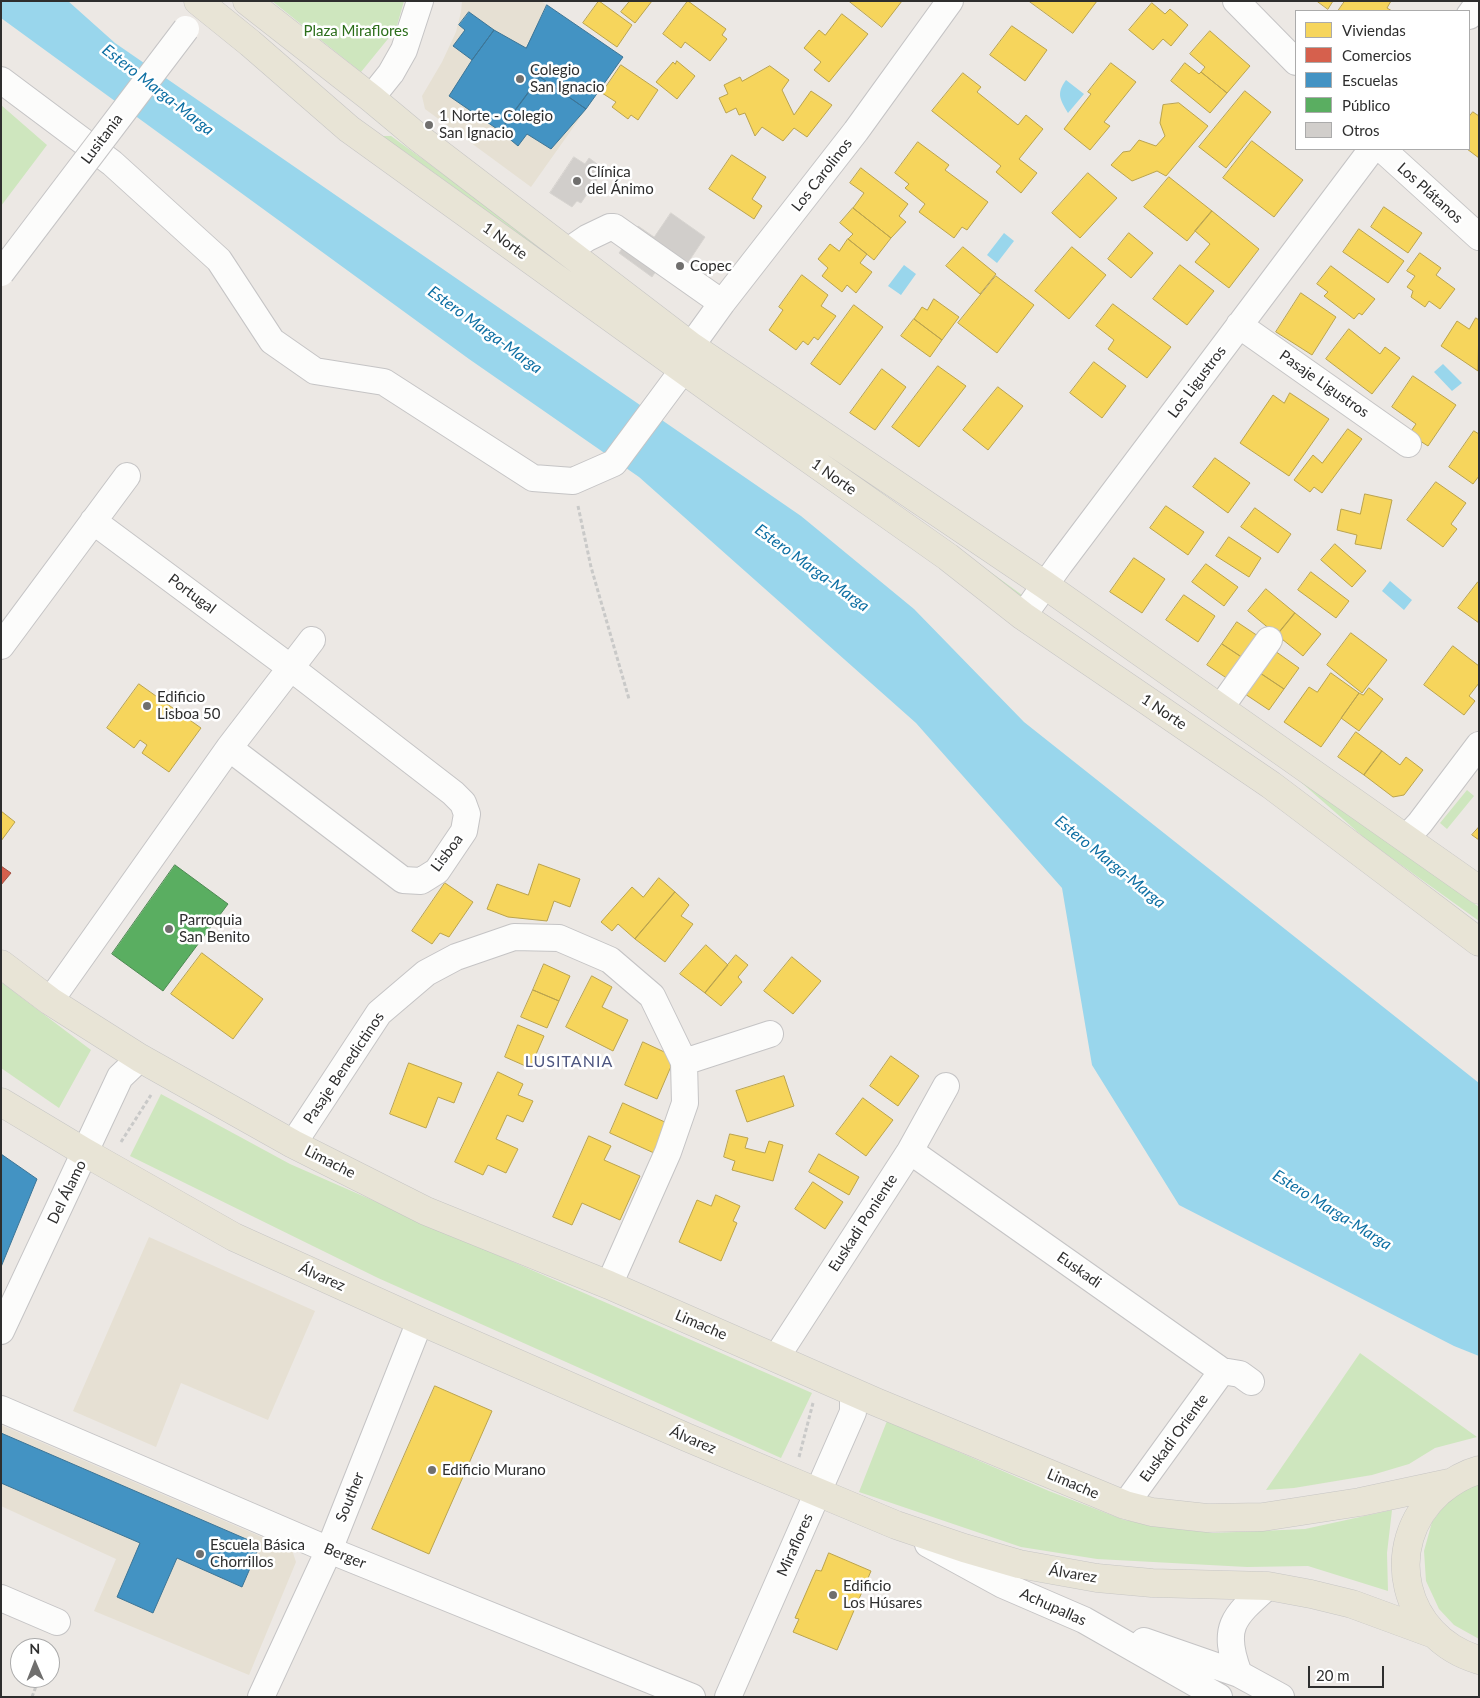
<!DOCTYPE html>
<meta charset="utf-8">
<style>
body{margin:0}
#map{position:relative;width:1480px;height:1698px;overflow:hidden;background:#ece8e4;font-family:Lato,sans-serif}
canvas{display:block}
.frame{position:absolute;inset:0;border:2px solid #2e2e2e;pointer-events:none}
.legend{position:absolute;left:1295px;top:10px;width:175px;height:140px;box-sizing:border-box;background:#fff;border:1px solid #ababab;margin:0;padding:6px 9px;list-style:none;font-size:15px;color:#2e2e2e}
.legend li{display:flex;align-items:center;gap:10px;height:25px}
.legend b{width:25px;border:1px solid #ababab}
.north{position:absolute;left:10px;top:1638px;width:50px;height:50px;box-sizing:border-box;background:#fff;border:1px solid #ababab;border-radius:50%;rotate:359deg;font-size:14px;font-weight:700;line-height:20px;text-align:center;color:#2e2e2e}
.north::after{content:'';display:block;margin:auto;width:18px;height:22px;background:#706f6e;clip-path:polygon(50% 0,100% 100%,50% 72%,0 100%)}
.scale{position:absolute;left:1308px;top:1666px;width:76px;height:22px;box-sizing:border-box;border:2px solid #2e2e2e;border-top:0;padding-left:6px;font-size:15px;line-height:18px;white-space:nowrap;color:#2e2e2e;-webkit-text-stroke:4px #fff;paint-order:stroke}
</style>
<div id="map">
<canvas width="1480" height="1698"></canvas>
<div class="frame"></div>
<ul class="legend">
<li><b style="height:14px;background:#f6d55c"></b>Viviendas</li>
<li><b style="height:14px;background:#d6604d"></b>Comercios</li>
<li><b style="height:14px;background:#4393c3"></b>Escuelas</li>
<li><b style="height:14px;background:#5aae61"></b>Público</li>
<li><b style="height:14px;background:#d1cecb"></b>Otros</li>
</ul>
<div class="north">N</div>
<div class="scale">20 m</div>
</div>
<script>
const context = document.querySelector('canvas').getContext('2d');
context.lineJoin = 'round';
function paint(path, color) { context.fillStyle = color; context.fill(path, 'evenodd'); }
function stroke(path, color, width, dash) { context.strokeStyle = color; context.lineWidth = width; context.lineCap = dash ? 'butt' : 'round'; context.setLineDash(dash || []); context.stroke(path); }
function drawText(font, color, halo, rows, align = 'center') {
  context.font = font + ' Lato,sans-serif'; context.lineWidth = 5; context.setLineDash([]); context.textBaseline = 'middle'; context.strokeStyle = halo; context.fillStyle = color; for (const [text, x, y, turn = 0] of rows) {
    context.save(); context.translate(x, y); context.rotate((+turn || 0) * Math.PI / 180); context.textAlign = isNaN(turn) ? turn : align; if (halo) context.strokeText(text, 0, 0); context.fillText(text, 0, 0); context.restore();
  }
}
paint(new Path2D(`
 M462 1H541L623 57 531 187 425 109 422 96 442 62 456 32 461 12Z
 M149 1237 315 1311 268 1420 181 1383 156 1447 73 1411Z
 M1 1425 292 1550 296 1562 249 1675 94 1611 116 1559 1 1506Z`), '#e6e0d3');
paint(new Path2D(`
 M272 1H404L396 29 361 72Z
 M1 105 47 145 1 206Z
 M381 136H391L1022 595 1020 597 404 151 382 143Z
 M1078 617 1479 907V921L1368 841 1295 777Z
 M1467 790 1474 796 1447 829 1440 823Z
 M1 982 91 1050 59 1108 1 1068Z
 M161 1094 290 1164 812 1393 781 1458 378 1278 130 1156Z
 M1360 1353 1477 1437 1435 1448 1409 1464 1372 1475 1294 1488 1266 1490Z
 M887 1421 1049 1491 1124 1520 1213 1533 1305 1529 1392 1510 1387 1553 1388 1591 1308 1566 1247 1567 1097 1559 1021 1547 859 1492Z
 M1479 1481V1639L1454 1625 1439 1609 1426 1581 1424 1551 1432 1522 1451 1497Z`), '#cee6be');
paint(new Path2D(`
 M1 1H68L115 43 801 516 914 609 1024 722 1479 1083V1356L1454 1346 1179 1205 1092 1065 1062 888 916 723 639 477 469 359 1 18Z
 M1066 80 1084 94 1068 113C1060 99 1056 94 1066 80Z
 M1004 233 1014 241 997 263 987 255Z
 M904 265 916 274 901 295 888 286Z
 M1443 364 1462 383 1452 391 1434 372Z
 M1390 581 1412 600 1404 610 1382 591Z`), '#99d6ec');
const homes = new Path2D(`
 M599 1 632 25 617 47 583 23Z
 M630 1H652L635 23 621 12Z
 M688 1 726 29 722 35 727 39 710 61 685 42 681 48 663 34Z
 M849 1H902L882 27Z
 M1029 1H1097L1073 33Z
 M1317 1H1333L1328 9Z
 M1345 1H1391L1387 8 1392 11H1338Z
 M1152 3 1165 14 1170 9 1188 25 1171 46 1163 39 1153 50 1129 30Z
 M842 14 868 34 829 82 814 70 821 62 804 48 819 30 825 35Z
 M1012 26 1047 50 1025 81 990 55Z
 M1210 31 1250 66 1227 93 1201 72 1205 67 1190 54Z
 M677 61 695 76 677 99 656 82 673 62 675 64Z
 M1111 63 1136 82 1104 122 1110 126 1090 150 1064 129 1091 94 1088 92Z
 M1185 63 1199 74 1201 72 1227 93 1210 113 1171 81Z
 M621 65 658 90 638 120 631 115 628 119 612 107 616 102 602 93Z
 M770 66 789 80 782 90 794 115 811 91 832 105 807 137 794 128 783 141 762 127 755 136 745 113 739 115 736 108 726 113 719 98 728 94 724 85 740 77 742 81Z
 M963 73 981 87 977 92 1018 125 1026 115 1043 129 1019 159 1037 173 1021 193 996 172 1001 166 932 111Z
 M1245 91 1271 112 1226 168 1199 147Z
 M1179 103 1208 126 1166 176 1157 171 1132 181 1111 165 1123 152 1130 151 1139 140 1156 146 1165 136 1160 123 1163 105Z
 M1473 112 1479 116V158L1467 149H1469V117Z
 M1252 141 1303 180 1274 217 1223 178Z
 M918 142 949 165 945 170 988 202 967 230 962 227 954 238 919 212 925 204 905 188 909 184 895 173Z
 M732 155 766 177 752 199 762 206 754 219 709 189Z
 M861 168 908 204 899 216 906 222 891 238 853 208 864 193 850 183Z
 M1088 173 1117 198 1080 238 1052 213Z
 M1169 177 1212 211 1187 241 1144 207Z
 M1384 207 1422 233 1408 253 1371 227Z
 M853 208 891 238 874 260 848 239 853 234 840 223Z
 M1212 211 1259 249 1229 288 1195 262 1210 244 1195 231Z
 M1359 229 1404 261 1388 283 1343 252Z
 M1129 233 1153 253 1131 278 1108 259Z
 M848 239 867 254 860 263 872 272 856 293 847 285 842 292 822 276 828 268 818 259 830 244 839 251Z
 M963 247 996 274 980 294 946 266Z
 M1072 247 1106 275 1069 319 1035 291Z
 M1420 253 1441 268 1436 275 1455 289 1440 309 1429 301 1425 307 1411 297 1413 291 1407 287 1415 276 1407 271Z
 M1180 265 1214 291 1187 325 1153 299Z
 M1331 266 1375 299 1362 315 1359 313 1354 319 1324 296 1328 292 1317 284Z
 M802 275 828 295 821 306 836 316 818 340 814 337 808 345 803 341 796 350 769 330 783 310 779 307Z
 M996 276 1034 305 997 353 958 323Z
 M1301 293 1336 317 1312 355 1276 332Z
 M934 299 959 317 942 340 914 319 922 307 927 310Z
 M1113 304 1171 347 1147 378 1108 349 1114 340 1096 326Z
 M854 305 883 327 840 385 811 364Z
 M1476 318 1479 320 1478 371 1441 346 1457 321 1469 329Z
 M914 319 942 340 930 357 901 336Z
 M1349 329 1380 354 1385 347 1400 358 1372 394 1326 359Z
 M1094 362 1126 386 1102 418 1070 393Z
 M938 366 966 386 919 447 892 427Z
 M882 369 906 387 875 430 850 413Z
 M1413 376 1456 405 1428 446 1409 434 1416 424 1392 407Z
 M998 387 1023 406 988 450 963 430Z
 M1290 393 1329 419 1289 476 1240 443 1273 395 1284 403Z
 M1348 429 1362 439 1322 493 1314 487 1310 492 1294 480 1313 455 1322 463Z
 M1474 431 1479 434V476L1473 484 1449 467Z
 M1215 458 1250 483 1228 513 1193 487Z
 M1436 482 1466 503 1451 524 1457 529 1443 547 1407 520Z
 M1365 494 1392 500 1381 549 1355 544 1357 535 1337 530 1341 509 1360 514Z
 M1166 506 1204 532 1188 555 1150 528Z
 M1255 508 1291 534 1278 553 1241 527Z
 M1229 537 1261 558 1249 577 1216 556Z
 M1335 544 1366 571 1352 587 1321 560Z
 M1134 558 1165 579 1142 613 1110 592Z
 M1206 564 1238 587 1224 606 1192 582Z
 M1311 572 1349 601 1336 618 1298 590Z
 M1478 582H1479V623L1458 608Z
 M1266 589 1295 613 1277 635 1248 611Z
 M1184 595 1215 616 1198 642 1166 620Z
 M1295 613 1321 634 1303 656 1277 635Z
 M1237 622 1261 638 1246 660 1222 644Z
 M1351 633 1387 660 1362 693 1327 665Z
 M1222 644 1246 660 1231 681 1207 665Z
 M1453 646 1479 666V683L1469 696 1475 701 1464 715 1424 685Z
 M1275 651 1299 668 1284 689 1260 673Z
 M1260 673 1284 689 1269 710 1245 694Z
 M1331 673 1359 693 1321 747 1284 722 1309 687 1317 692Z
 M139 684 201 728 169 772 142 753 147 745 140 740 134 748 107 728Z
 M1369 688 1383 699 1359 731 1341 718 1359 693 1363 695Z
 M1356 732 1382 751 1364 775 1338 757Z
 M1382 751 1400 765 1406 757 1423 770 1404 795 1393 797 1364 775Z
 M1 811 15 822 1 841Z
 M1479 827V840L1472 835Z
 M539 864 580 879 570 907 554 901 547 921 508 917 487 909 497 884 528 895Z
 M659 878 675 892 635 939 618 924 612 931 601 922 632 887 643 897Z
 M445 883 473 902 449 937 440 933 432 944 412 931Z
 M675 892 689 905 681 916 693 924 665 962 635 939Z
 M706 945 728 965 705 993 680 974Z
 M202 953 263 999 233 1039 171 994Z
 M736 955 748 965 738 977 742 982 721 1006 705 993Z
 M792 957 821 981 793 1014 764 991Z
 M544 964 570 976 559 1001 533 990Z
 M592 976 612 987 602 1007 628 1020 613 1051 566 1027Z
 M533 990 559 1001 547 1028 521 1017Z
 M518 1025 544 1036 530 1068 505 1057Z
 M643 1042 675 1057 657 1099 625 1085Z
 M891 1056 919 1076 898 1106 870 1086Z
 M409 1063 462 1083 454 1103 438 1097 426 1128 390 1114Z
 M498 1072 523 1084 518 1095 533 1101 523 1122 507 1115 496 1139 518 1149 506 1173 488 1165 483 1175 455 1162Z
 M784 1076 794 1106 747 1122 736 1091Z
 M863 1098 893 1120 866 1156 836 1134Z
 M623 1103 667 1123 654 1153 610 1133Z
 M730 1134 748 1138 745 1148 765 1153 769 1141 783 1145 773 1181 732 1170 735 1161 724 1157Z
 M589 1136 611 1146 604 1160 640 1176 620 1220 582 1203 572 1225 553 1217Z
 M819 1154 859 1177 849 1195 809 1172Z
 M813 1182 843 1202 825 1229 795 1209Z
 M716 1195 740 1206 733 1221 737 1223 721 1261 679 1242 697 1200 711 1206Z
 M435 1386 492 1411 429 1554 372 1529Z
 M829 1553 871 1571 837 1650 793 1632 799 1619 795 1618 816 1570 821 1571Z`);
paint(homes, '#f6d55c');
stroke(homes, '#baa34e', 1);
const shops = new Path2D(`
 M1 866 11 873 1 885Z`);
paint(shops, '#d6604d');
stroke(shops, '#a45144', 1);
const schools = new Path2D(`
 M547 5 623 57 586 109 540 77 500 131 449 96 472 60 494 30 526 48Z
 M469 12 494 30 472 60 453 46 465 30 459 25Z
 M540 77 586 109 551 149 527 134 518 146 500 131Z
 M1 1154 37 1179 1 1267Z
 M1 1433 260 1545 242 1587 177 1558 153 1613 117 1597 140 1543 1 1483Z`);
paint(schools, '#4393c3');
stroke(schools, '#3d7596', 1);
const public = new Path2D(`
 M175 865 228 904 163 991 112 954Z`);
paint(public, '#5aae61');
stroke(public, '#4d8852', 1);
const building = new Path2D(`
 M574 157 585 164 589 158 604 169 581 203 577 201 572 207 550 193Z
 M671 213 705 237 687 264 669 252 652 277 619 253 638 226 654 237Z`);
paint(building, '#d1cecb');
stroke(building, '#d7d4d0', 1);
const minor = new Path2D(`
 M1236 1 1296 62
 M1469 16 1479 2
 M1 80 112 163 219 260 272 341 315 371 384 382 533 478 573 481 614 463 683 370
 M371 98 391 73 404 50 420 1
 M1382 149 1479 237
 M568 251 587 238 610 227H614L722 303
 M1239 325 1408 444
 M691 346 722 303 856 131 950 1
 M93 521 291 668 453 793 463 803 467 814 464 831 437 871 421 881 403 880 229 748
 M1023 616 1060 564 1372 149
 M1 646 127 476
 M1221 707 1269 640
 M1406 838 1420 823 1479 745
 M50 1001 229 748 312 640
 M684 1062 770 1034
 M293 1144 379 1013 426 973 456 957 514 937 559 938 610 960 652 996 684 1062 685 1103 668 1152 609 1285
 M910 1151 1222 1371 1240 1374 1251 1382
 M1 1331 120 1077 140 1058
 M776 1358 910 1151 946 1086
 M1 1409 329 1550 692 1697
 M1125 1505 1222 1371
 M928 1544 1003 1585 1084 1620 1219 1697
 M1 1598 57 1622
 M1144 1641 1239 1674 1281 1697
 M1239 1674C1221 1627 1233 1617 1268 1586
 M261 1697 329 1550 420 1321
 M728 1697 853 1412V1392`);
const major = new Path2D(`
 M198 1 250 43 349 129 721 397 948 557 1023 616 1271 785 1479 942
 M247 1 371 98 419 138 691 346 1045 585 1479 890
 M1 964 50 1001 140 1058 293 1144 426 1211 609 1285 876 1402 1125 1505 1152 1512 1207 1518 1263 1517 1360 1502 1449 1483
 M1 1102 86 1153 234 1237 420 1321 686 1437 896 1525 964 1548 1019 1564 1097 1578 1152 1583 1268 1586 1311 1594 1352 1604 1431 1633
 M1479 1470C1464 1474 1451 1482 1439 1492 1380 1545 1403 1638 1479 1660`);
stroke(minor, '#c5c4c5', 28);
stroke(major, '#c6c5c4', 29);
stroke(new Path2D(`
 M578 506 591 567 629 699
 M121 1142 151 1095
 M799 1457 813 1403
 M32 1697 39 1678`), '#c9c9c8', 3, [4, 2.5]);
stroke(minor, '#fcfcfb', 26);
stroke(major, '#e8e4d6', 28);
const minorBridge = new Path2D(`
 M1 273 186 29`);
stroke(minorBridge, '#c5c4c5', 28, []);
stroke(minorBridge, '#fcfcfb', 26);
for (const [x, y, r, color] of [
 [520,79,5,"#706f6e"],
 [429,125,5,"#706f6e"],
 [577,181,5,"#706f6e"],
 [680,266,5,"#706f6e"],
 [147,706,5,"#706f6e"],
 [169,929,5,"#706f6e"],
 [432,1470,5,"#706f6e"],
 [200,1554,5,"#706f6e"],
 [833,1595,5,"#706f6e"]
]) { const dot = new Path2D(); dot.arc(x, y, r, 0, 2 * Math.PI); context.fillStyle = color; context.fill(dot); stroke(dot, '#fff', 2); }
drawText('15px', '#2c6e1b', '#fff', [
 ["Plaza Miraflores",356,31]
]);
drawText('15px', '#2e2e2e', '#fff', [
 ["Colegio",530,70],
 ["San Ignacio",530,87],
 ["1 Norte - Colegio",439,116],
 ["San Ignacio",439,133],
 ["Clínica",587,172],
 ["del Ánimo",587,189],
 ["Copec",690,266],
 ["Edificio",157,697],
 ["Lisboa 50",157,714],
 ["Parroquia",179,920],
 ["San Benito",179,937],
 ["Edificio Murano",442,1470],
 ["Escuela Básica",210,1545],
 ["Chorrillos",210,1562],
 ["Edificio",843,1586],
 ["Los Húsares",843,1603]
], 'left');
drawText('15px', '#2e2e2e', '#fff', [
 ["Lusitania",102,139,-53],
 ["Los Carolinos",822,175,-52],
 ["Los Plátanos",1430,193,42],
 ["1 Norte",505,241,36],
 ["Los Ligustros",1197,382,-53],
 ["Pasaje Ligustros",1324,384,35],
 ["1 Norte",834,477,35],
 ["Portugal",192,594,37],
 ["1 Norte",1164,712,34],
 ["Lisboa",447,853,-53],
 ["Pasaje Benedictinos",344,1068,-56],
 ["Limache",330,1162,27],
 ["Del Álamo",67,1192,-64],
 ["Euskadi Poniente",863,1223,-57],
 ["Euskadi",1079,1270,35],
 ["Álvarez",322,1277,24],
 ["Limache",701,1325,23],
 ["Euskadi Oriente",1174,1438,-54],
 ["Álvarez",693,1440,23],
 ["Limache",1073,1484,23],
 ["Souther",350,1497,-68],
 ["Miraflores",795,1545,-66],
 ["Berger",345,1556,22],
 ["Álvarez",1073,1574,9],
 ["Achupallas",1053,1607,24]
]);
drawText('italic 16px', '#0d6fa3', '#fff', [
 ["Estero Marga-Marga",158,90,38],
 ["Estero Marga-Marga",485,330,36],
 ["Estero Marga-Marga",812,568,36],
 ["Estero Marga-Marga",1110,862,39],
 ["Estero Marga-Marga",1332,1210,32]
]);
context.letterSpacing = '1px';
drawText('16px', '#4d5680', '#fff', [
 ["LUSITANIA",569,1062]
]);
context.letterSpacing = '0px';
</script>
